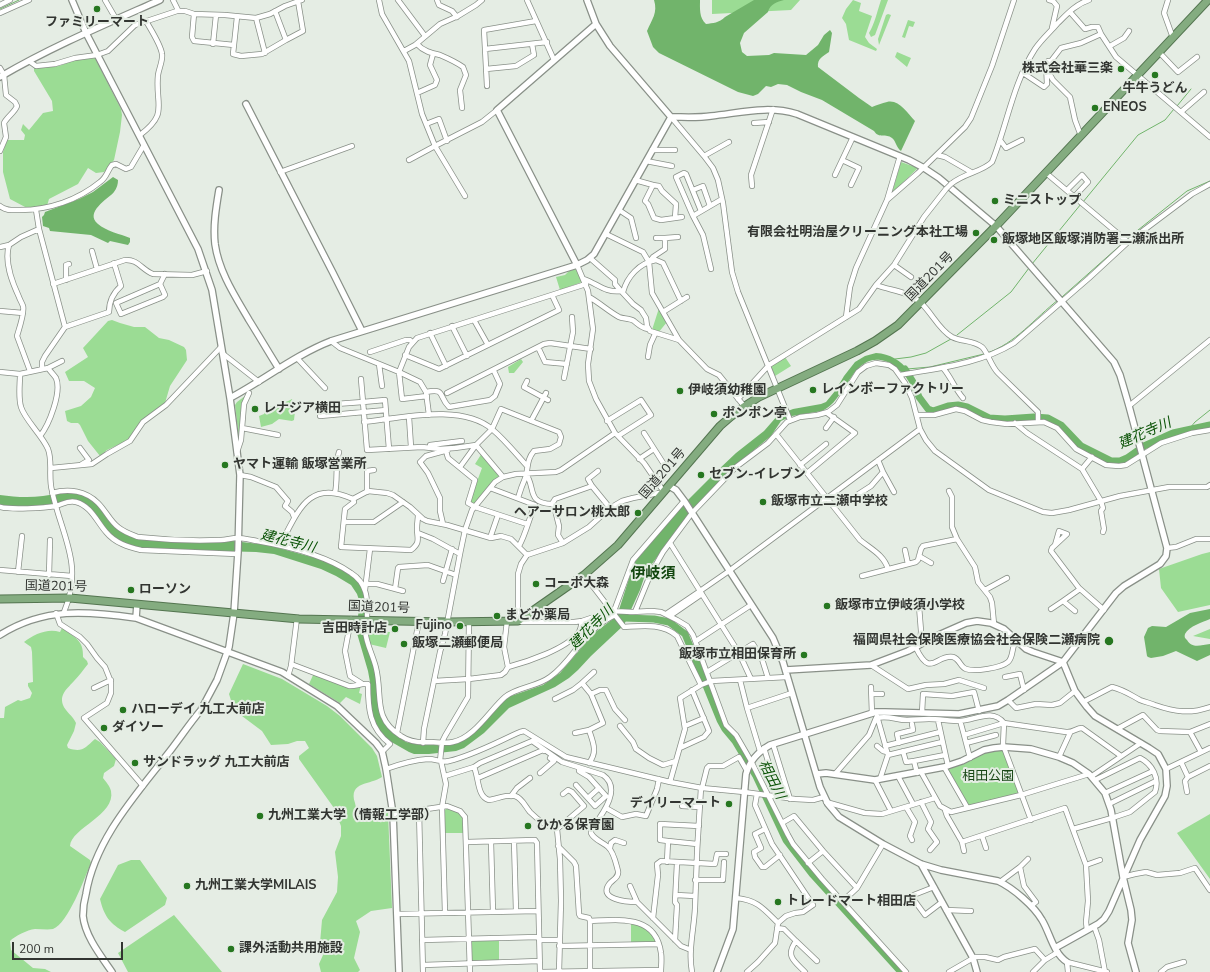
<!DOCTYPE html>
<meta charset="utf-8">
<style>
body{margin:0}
#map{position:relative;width:1210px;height:972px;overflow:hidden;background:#e5ede4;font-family:"Nunito Sans",sans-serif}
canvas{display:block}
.scale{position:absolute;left:12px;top:942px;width:111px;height:18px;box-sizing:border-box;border:2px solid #323531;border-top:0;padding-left:5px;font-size:12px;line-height:14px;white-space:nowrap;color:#323531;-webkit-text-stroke:3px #e5ede4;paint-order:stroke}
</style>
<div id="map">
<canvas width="1210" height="972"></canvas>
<div class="scale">200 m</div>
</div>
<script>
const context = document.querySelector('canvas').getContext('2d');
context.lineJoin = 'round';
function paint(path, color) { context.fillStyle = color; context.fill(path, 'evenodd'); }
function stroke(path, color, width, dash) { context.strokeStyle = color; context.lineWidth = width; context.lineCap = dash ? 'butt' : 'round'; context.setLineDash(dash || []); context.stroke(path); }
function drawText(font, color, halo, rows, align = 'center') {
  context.font = font + ' "Nunito Sans","Noto Sans JP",sans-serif'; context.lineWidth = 4; context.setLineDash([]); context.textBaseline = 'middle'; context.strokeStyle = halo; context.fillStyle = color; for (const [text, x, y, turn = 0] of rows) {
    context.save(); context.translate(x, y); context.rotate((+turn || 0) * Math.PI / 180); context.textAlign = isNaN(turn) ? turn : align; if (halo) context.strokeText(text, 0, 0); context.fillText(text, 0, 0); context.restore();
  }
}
paint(new Path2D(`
 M712 0H800L791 10 712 14Z
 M853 0 861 3 859 11 872 16 865 37 869 43 877 49 876 51 849 40 846 24 842 18 846 9Z
 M881 0H888L875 35 871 37 869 33C875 23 877 12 881 0Z
 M888 14 891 15 879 45 878 39 886 15Z
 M908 20 915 22 913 27 909 26 905 38 902 37Z
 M897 52 911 58 907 67 895 57Z
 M95 58 121 109 122 115 120 132 114 160 104 172 96 173 88 168 78 184 49 199 47 206 27 208 10 199 3 172V152L7 140H24L25 135 21 130 23 124 29 130 43 113 53 111 52 101 34 71V68L59 66 75 60Z
 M901 162 918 168 892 193Z
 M576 269 578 271 582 282 560 290 556 277 565 275 569 271Z
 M659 308 667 322 658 333 652 330Z
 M112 320 120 323 134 327H145L159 338 169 340 184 347 186 350 187 360 170 386 165 403 128 440 107 450 100 456 88 441 80 425 78 423H71L67 421 65 411 81 406 91 397 95 388 84 381H69L65 372 88 357 83 348 108 321Z
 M785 357 791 366 775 376 771 367 772 364Z
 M521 359 523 362 514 373H509L508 367Z
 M245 396 240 438H239L235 405 237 402Z
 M292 399 295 411 294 420 292 421 279 419 272 424 261 427 259 416 264 414 267 408C276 404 283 404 292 399Z
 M482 453 500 476 493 481 474 506 469 503 482 468 475 464Z
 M1210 552V605L1178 612 1161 588 1159 569 1202 554Z
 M62 628C74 637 84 640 83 657L87 661 88 664C83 670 79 676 74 681 68 688 59 694 63 705 65 711 73 716 76 723L74 731 67 745 68 748C82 753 85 748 95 739L100 742 116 759 114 766 104 773 103 778C106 782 110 786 111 791 116 815 71 828 70 846L90 860 91 863C85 877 68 924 53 929 48 930 41 929 35 929 27 930 15 936 10 941L11 950 33 968 45 969 51 972H0V718H4L5 707 18 700 21 701 30 698 32 693 28 686V683L33 682 32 652 31 647 24 642C34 634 48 628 60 632Z
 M1210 629V639L1193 636Z
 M367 631 390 632 386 648 369 644Z
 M243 664 282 679 327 706 340 716 372 748 377 756 382 777C371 785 348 781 355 803 356 808 357 813 361 818H365L388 813 392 908 371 911 356 921 360 932 354 958 360 970 358 972H321L319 964 323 955 320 943 322 920 337 892 338 877 335 852 341 836V826L334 808 299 759V756L309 748 305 741H297L288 744 271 745 262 731 234 710 229 694Z
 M314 673 351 688 361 685 359 693 362 694 360 704 346 697 340 703 309 684Z
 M1001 749 1005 753 1019 792 1018 794 968 806 948 769 987 752Z
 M446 809C464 808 464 818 464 833H445L444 811Z
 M1210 814V879L1177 833Z
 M131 860H140L167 898 165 905 125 932C110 924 104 916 100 899L118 865Z
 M174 915 222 972H128L118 953Z
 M631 923C642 926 653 931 656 943L631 944Z
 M499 939V961L472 962 471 941Z`), '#9bdc94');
paint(new Path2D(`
 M654 0H700C700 8 699 18 706 24 713 23 719 23 725 17L754 0H784C777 2 770 4 768 12L744 33 740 43 742 52 747 56 769 55 774 53 806 55 818 45 824 35 830 30 832 33 829 52C823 56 817 59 818 67L859 98 872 107C877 105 882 103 887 102 899 99 907 113 915 121L901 151C896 147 896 141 892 138 886 133 879 139 874 131L822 100 801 92 787 85 778 84 771 87 766 86 758 94 753 96 738 92 659 53 653 47 647 31C652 19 658 13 654 0Z
 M113 177 118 180C118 184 117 188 114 192 108 199 84 212 98 224 106 231 120 234 130 238V242L128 245 110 241 108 243 91 235 50 231 49 228 43 226 42 217 44 215 45 212 79 199 93 192Z
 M876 353C890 354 901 360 909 372L903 373C897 369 892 363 885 361 852 351 847 400 822 411L792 416 781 421 771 436 737 464 688 515 646 572 640 590 624 625 591 656 578 670 569 678 555 687 509 708 484 733 464 748 456 751 429 754H414L409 752 388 740 380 732 371 715 370 682 368 671 356 630 359 609V600L357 594 351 585 336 576 321 569 274 554 256 552 143 549 127 545 112 536 84 505 65 501 53 504 24 507 0 506V495C14 497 29 498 43 496 55 495 67 489 80 494 89 497 96 502 102 510 104 513 106 517 108 520 119 532 130 537 146 539L233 541 268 545 319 559 333 564 350 574 360 583 367 603 364 629 376 672 378 704 390 730 406 742 421 745 436 744 439 746 458 742 508 697 543 685 560 673 594 633 617 616 634 563 683 505 717 471 736 453 764 431 778 415 793 409 821 404 826 402 835 391 844 376 855 362 865 356Z
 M1210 609V619C1203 622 1189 626 1185 634 1184 637 1185 638 1187 640 1192 649 1201 645 1210 644V655L1197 661 1176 651 1163 656 1151 658 1148 657 1147 656 1144 637 1148 628 1152 626 1166 627 1190 613Z`), '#71b46b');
stroke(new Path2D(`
 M0 9 19 0
 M1177 106 1191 89
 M1083 202 1138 135 1165 120 1174 109
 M1128 238 1187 191 1210 181
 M1032 264 1081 204
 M1062 297 1124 242
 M957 335 1011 292 1029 268
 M987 353C1015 344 1035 318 1058 300
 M895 359 911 357 926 353 951 339
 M907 369 930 367 984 354
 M1190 428 1195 422 1210 410`), '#71b46b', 1);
stroke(new Path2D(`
 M905 369 913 382 919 397 928 409 933 411 948 406 958 405 967 407 989 418 1005 419 1034 417 1048 418 1061 425 1081 446 1111 461H1120L1127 458 1144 446 1173 433 1210 425
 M624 618 654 619 669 622 685 634 720 720 725 729 735 741 756 776 786 840 813 875 901 972`), '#71b46b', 7);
const minor = new Path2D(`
 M105 0 116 19
 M173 0 178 10
 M379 0 382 14 409 61 422 114 435 146 482 122 497 110
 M398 0 425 36
 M437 0 439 5 452 11 457 17
 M527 0 554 60
 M1049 0 1053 1 1057 6 1052 28
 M1168 0 1164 13 1173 38
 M0 5 10 0
 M275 11 286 40
 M1070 12 1085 29 1092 27H1098L1101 34
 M0 13 29 0
 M194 14 192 37 194 41 234 45
 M237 17 233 54 241 56 262 54 286 40 303 31 298 1
 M256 18 265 53
 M213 44 216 15
 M417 44C423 51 431 53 440 55 447 58 456 62 463 67L466 75 460 90 462 108
 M1110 46 1124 38 1129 31
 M485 49 547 42
 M404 51 415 45 440 24 458 16 476 5 482 0
 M1159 52 1178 72 1197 57
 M29 61 36 66 55 64 75 58 97 55 108 51 135 25 177 11H185L194 14 225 15 256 18 270 14 285 6 302 0
 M0 68 4 75 6 95 15 102 17 106C15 112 7 117 4 123L6 137 0 151
 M486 69 516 66 534 55 532 44
 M1023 73 1044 87 1047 84 1046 63 1048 61H1051
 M487 86 484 30 536 21
 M417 93 435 85 437 80 430 65 433 54
 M1181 112 1204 92
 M671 117 704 156 713 168 718 180 723 203 732 272 738 292 790 420
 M754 123 769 122
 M426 124 439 119 447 141
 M140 135C169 113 155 106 158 75 159 68 163 61 162 54 161 45 151 30 146 21
 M1081 136 1075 120 1070 97 1053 80 1050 75V68L1051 61 1061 48 1081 43 1101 34 1116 57 1210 137
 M1000 140 1006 148 1022 140
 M652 150H675
 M937 155 945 157 971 172
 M704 156 729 142
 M409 160 435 146 465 196
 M842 160 859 168 851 185
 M646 161 672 166
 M280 172 352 146
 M1046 173 1128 242
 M835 175 853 137
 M635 180 653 185 645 201 648 204 654 218 661 220 682 217
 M951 184C964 173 982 172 992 162 1007 125 1013 83 1035 49 1041 40 1050 32 1057 24 1067 14 1076 4 1089 0
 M653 185 659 186 662 191 676 204 675 218
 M752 186 751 175 773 109
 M693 190 703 186 710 206
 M1067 190 1082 175 1088 182 1074 197
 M887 200 900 156
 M0 206C6 211 13 210 20 210 49 210 78 200 100 182 107 177 107 171 112 165L116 164 126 169 131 167 144 145
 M36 210 39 229 65 327
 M619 210 631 218 636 238
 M701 211 686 174 684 173 676 177 693 216 722 199
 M693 216 703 235 711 269
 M606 234 643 252 649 262 652 293 679 340 707 369 719 375 744 406
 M656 238H665
 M0 247 9 245
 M92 251 97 269
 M590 258 615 280V284L621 291
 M650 261 653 257 665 249V238L678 237
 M577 265 588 291 593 329 588 364 589 381 596 399 615 433 644 463 664 492 633 498 622 501 610 508 589 527 563 543 527 555 521 564 518 574V621L522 622H574L582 621 612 611 632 612 652 611 661 612 677 620 687 626 693 635 726 725 736 735 751 761 788 835 793 844 822 879 906 972
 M894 265 911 277
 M584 279C598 284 605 293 621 291L633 304 641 310 646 318 647 326 650 331 679 340
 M66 280V265L69 264
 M53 284 125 260C138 259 142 270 153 274L192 275 207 271
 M160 284 116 303 121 314 163 297 165 295 160 284 165 274
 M876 285C892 291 908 291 921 303 932 313 939 330 952 337 962 342 973 340 982 347 987 351 991 366 998 373L1038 412V422
 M623 292C627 277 639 263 656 260L663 263 681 301
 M589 297C600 303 608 311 619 317 623 319 630 318 634 321 639 325 641 328 648 329
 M0 311 23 313
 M663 312 687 297
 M846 317 850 287 856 268 887 200 918 173 965 127 971 118 992 66 1014 0
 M474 320 488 345
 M452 326 467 356
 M430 333 446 366
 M331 341 340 348 399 372 420 382 426 392 429 415
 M538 347 545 362 567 364
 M370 352 406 340H410L412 342
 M222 353 259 382
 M405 355 439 369 559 310 552 295
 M648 357 650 345 655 334
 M297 358 325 388
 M379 364 382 386
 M943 368C951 377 955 389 963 398
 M42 369V362L45 356 65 327 109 312C109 302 113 293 121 286L114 263
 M30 371 17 336C19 329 25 312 23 306 22 303 20 300 19 297 12 282 4 262 9 245L21 237 39 229
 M0 372 20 374 48 368 62 361
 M20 374C20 384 18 397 21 407 25 420 42 435 48 449 53 462 48 477 52 491 62 537 84 564 64 612
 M900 375C939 368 980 364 1014 343L1089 278 1128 242 1192 194 1210 184
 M564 378 573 332 572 317
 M361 379 363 402 385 400 389 449
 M527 381 524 387 548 400
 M426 392C446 388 438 396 449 407L490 400 495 396 500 384 494 371
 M447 393 544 344 550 343 591 349
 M427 396 402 399 399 372 409 347 417 338 586 284
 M738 399 769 365 859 309 876 285 894 265 924 217 946 189
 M322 405 363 402 367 450 422 447 440 449 455 448 476 445
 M1129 406 1210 340
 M917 415H934L956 409 965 411 982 420 991 422 1007 424 1044 422 1057 428 1076 449 1106 465 1119 466 1126 465 1161 443 1192 433 1210 430
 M320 416 386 410
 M409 417 411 447
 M531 421 546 393
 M607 421 641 400 651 415 618 436
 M364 422C401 418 463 403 493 430 505 440 516 454 527 466
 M1015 423 1027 433 1082 469 1101 501 1103 508 1101 511 1104 529 1103 532
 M242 428 278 435
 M826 428 834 417
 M644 433 667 469 654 477
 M776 434 860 540C871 549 884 555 888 569
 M40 436C49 425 62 392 56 378 54 375 50 371 48 368
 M430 445 462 441
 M476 445 503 477
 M80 448 89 460 82 464
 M446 451 448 458 475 480 468 503 475 507 527 524
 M237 452 241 440 244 404 249 393
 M639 459 654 449
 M800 465 826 444
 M460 467 476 445 492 429 501 409 559 432 561 437 559 444 550 449 534 451C527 459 528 467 526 476 523 483 520 491 518 498
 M51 468 92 464 107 454 130 441 143 422 166 405 221 347
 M1082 469 1092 457
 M883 472 894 492
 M807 473 855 433 827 413
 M526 474C536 488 526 503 552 504
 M240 475 251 477 276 487 288 501 285 506 292 512 294 517
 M592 486 588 479 598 471
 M490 488 535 505C529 518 526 534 519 546
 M949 491 952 497V527L957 539
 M367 492V471L374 470
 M52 493C69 488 86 491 98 503 106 511 110 521 118 527 124 532 130 534 138 537 165 540 194 541 221 540 226 540 232 538 237 538 244 538 251 540 257 541 286 546 327 556 351 573 367 583 368 599 367 617 367 621 365 626 365 630 366 644 373 655 376 668 383 696 372 718 401 736 410 742 419 743 430 742 437 742 446 744 453 742 474 738 490 710 505 697 517 687 537 687 550 677 568 664 577 645 593 630 599 624 607 619 615 615
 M335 493C338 479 335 465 339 452
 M857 495 871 486 883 472 878 460
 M552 504 555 499 592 486 610 508
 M552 504 554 506 559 526 558 535 563 543
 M0 507C11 510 44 508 56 506 63 504 68 500 76 502 91 506 97 522 106 532 115 543 128 547 141 550L237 554
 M418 515C418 519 417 523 417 528 417 539 421 542 411 550L341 547 345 509 354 502 353 499 368 491 387 493 393 495 410 507 423 519 427 521 447 525 491 538 501 536 511 539 527 555
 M344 522H374L403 502
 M443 524 440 511V498L428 473 420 462 426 456 448 450
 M418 533 433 539 460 554
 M490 538 498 515
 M280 545C298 512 308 478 353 499
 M1055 545 1059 531 1067 534 1052 548 1051 551 1079 588 1104 610
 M1167 548 1176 547 1196 539H1210
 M905 550 908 564
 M919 556 931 563
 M0 570 72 576
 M18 572 22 536
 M49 575 50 540
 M584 575 624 627C643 626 662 623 677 636L701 685
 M862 576 916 562 918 560 921 549 923 546 957 539 975 567 978 582 990 597 992 603 994 624
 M443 581 452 549
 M367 584H377L403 591
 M395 589 398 568 399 567 428 565 456 575
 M365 590 370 549
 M985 590 1007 578
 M919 606 921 631 920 645
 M1051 609 1063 601
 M614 611 633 560 684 501
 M1075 611 1063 601 1080 589
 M635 612 651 573 663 552 692 513 736 467 768 443 787 422 800 417 817 415 828 412 837 405 858 372 866 366 876 363 889 365 895 369 905 383 912 398 920 429 926 440 935 451 989 490 1043 512 1052 513 1069 510 1120 496 1169 487H1207L1210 485
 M56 613 60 624 80 637 87 644 97 658 105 667 111 682V693L107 703 84 718 143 786
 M666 614 700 591 670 543
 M670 616 702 594
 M351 619 345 651 350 676 361 683
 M696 641 751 605
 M916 648C931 679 936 654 953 657 960 659 960 667 966 669 975 672 1001 668 1008 662 1014 657 1011 646 1017 639
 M291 664 349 686C355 687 361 683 368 684 368 708 369 728 390 744L382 752
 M871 665 908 689 926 685 944 684 959 680 984 688
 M508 667C527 662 566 649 578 633 581 630 581 625 582 621
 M707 672 753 644 762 659 768 678
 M288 676 291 666 297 618
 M1005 677 1020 674 1024 690
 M751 679 739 653 700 591 729 571 920 429
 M740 680 747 708
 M434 681 469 679 501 675 505 672 508 667 504 647 507 621
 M582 683 594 672
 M871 687 872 714
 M94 688 111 680
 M591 694 600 690H606L615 709 625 720
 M872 694H882
 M555 699 573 690 582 683 591 694 603 723 589 730C593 742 598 752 589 763
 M1008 700 1016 708 1036 704 1052 705 1060 703 1075 691
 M1083 702 1112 687C1124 690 1129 694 1140 700 1145 702 1150 703 1155 705 1175 712 1190 714 1210 707
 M922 713 923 694 952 696 974 692 979 711
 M877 716 888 755 880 779
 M938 720 948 766
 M961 724 964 735 1004 723 1066 732C1073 733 1076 728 1082 728L1121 756
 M620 726 633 742 636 749 649 758 663 765 676 761
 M685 726 704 718
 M1117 729 1143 715 1157 730 1160 731 1190 732 1210 724
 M1190 732 1201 752
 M397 733 419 621
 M575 733 589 730
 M964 735 970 758
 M423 743 424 729 440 652 445 634 460 554 465 530 472 510 495 482 503 477 516 474 556 472 561 470 615 433
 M899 743 897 734 913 730 912 724
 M966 743 996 735
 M773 744 790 799
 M877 746 883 751 887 752
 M885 746 940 732
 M680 748 704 737 709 731 692 690
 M764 748 779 797
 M760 751 747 708 792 693
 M903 751 906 762 914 761
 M888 755 942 742
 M1059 757 1070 733
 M440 761 442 742 445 736 468 697 469 622
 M441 761 446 784 442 807 445 913
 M1181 762 1188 777 1185 781 1187 792
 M474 767 480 763 532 741 562 762 603 775C623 789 601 816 591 830V833C594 840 603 842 608 847 614 852 616 864 618 871 619 877 614 879 610 883 596 900 629 902 637 902L681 946 691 950
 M944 767 967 807
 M386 769C400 764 413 760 428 759 436 759 442 763 449 761 474 755 497 742 520 732L524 731 566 757 670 782 702 788 744 792 795 799 813 800 824 797
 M1166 769 1210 748
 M921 772 940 806 951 812 1021 795 1089 774
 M540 773 554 761 550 758
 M917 773 914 761 945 755
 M835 774 869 735 876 718C890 715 895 720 907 720 914 720 921 719 929 719 939 719 950 721 960 721 976 720 992 708 1004 723L1003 745 1031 820
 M445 776 474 767C479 778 477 797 489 800 497 799 507 794 515 796 522 798 525 806 530 812 537 819 547 827 557 829L560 859 561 901 559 972
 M898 776 913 804
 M1092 776 1141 743
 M1188 777 1210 766
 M478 778 543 750 544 751
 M875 780 891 811
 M1095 780 1140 758C1152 764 1160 778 1155 792L1130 812 1112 818
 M670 782 685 729 680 698 701 685 711 681 787 677
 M576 785 595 806 606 796 589 777 579 771V768
 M702 788 707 768 709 766H723L739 757 747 771
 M1105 793 1153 771
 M757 794 755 805 772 844 813 905 803 912 795 913 786 916 778 923
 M511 796 517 788 530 778
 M588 798 599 788
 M826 802 865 813 882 814 935 798
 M921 802 931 822 928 829 937 842 930 850
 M1109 804 1156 781
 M682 806 700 807
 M906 807 915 822 910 836 912 840
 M606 808 622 817 636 814 646 816 657 789 659 779
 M945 810 947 816 962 842 1065 808 1086 865 1100 860
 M419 811 423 972
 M393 814 447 806 460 811 465 817 470 972
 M782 823 794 816 823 851 857 888
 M557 829 584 806 572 792 568 790 563 794
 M765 829 755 834 761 848 754 852 755 857 762 867H765L780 855
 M1073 829 1112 818
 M982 836 986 848
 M514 841 516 911
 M668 841 697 844
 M467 842 535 840 537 843 540 972
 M491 842 493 912
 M962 842 964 851
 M558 846 574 862 576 866 579 914 580 916 589 918 590 921V972
 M610 848 611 843 615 840 624 843
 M667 862 668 841 660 840V824L699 826
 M808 863 823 851
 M1086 865 1088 901 1086 922 1087 930
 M1020 867 1024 886 1036 902 1031 906
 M1123 877 1135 874 1146 872 1157 875 1180 873 1195 868 1210 890
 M695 880H723L724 862
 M1000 882 1020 867 1028 859
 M630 886 637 902
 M934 887 911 896 925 915 942 902
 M676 895 695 896
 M736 898C757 900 763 908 778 923L775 943 758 962 747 972
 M843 901 857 888 883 844
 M946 910 971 911
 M397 914 537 911
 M653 918 658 875 657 864 661 861 715 864 717 854H726
 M590 921C619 920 656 914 661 953 662 959 661 966 661 972
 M1094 926 1099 940 1105 972
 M777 928 784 929 796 941C785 956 794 961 805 972
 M422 940 538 937
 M539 940H559
 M675 940 677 905 675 902 677 863
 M796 941 817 961
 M559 946 659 944
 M423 965 539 961
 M540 972 661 970
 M692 972C688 951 694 929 695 908 696 868 698 828 701 788
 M949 972 975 957H985L998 960 1004 957 1035 949 1045 960
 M1033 972 1045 960 1058 952
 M1068 972 1067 962 1107 972
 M1161 972 1167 967 1184 962`);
const tertiary = new Path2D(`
 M72 0 86 33 198 249 212 290 230 398 240 475 238 552 234 613 229 647 217 680 201 710C190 723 180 738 170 751 136 795 95 839 86 894 84 901 83 908 83 916 85 936 101 956 112 972
 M587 0 596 24 610 46 671 117C684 117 698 118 711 116 740 113 768 105 797 114L909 160 924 168 939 178 996 226 1114 362 1120 375 1129 406 1167 548 1166 556 1160 564 1124 586 1116 593 1063 662 1008 700 998 706 959 714 885 712H876L770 745C758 752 750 760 746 774L733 929 717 972
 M0 77C51 47 106 24 160 0
 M246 104 333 273 362 331
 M219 190C216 208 213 226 215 244 219 272 235 296 249 320 259 336 269 353 279 369
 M577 265 497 110 596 24
 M230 398C264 380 295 355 331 341L577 265 587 260 594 254 671 117
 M669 486 676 490 685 502 773 638 783 662 820 787 828 804 839 817 883 844 921 864 941 870 998 881C1013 888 1034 906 1042 920 1050 933 1053 953 1067 962
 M136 618 137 604
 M0 635C44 607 87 611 136 618L282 672 337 706 376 743 382 751 386 769 393 814 399 972
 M786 670 871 665 908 651 932 638 966 623 977 621 991 623 1004 629 1026 649 1033 652 1063 662 1075 691 1087 707 1095 716 1149 748 1158 754 1166 769 1167 786 1165 796 1140 840 1109 911 1104 919 1098 924 1055 948
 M817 774 826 773 875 780 880 779 944 767 962 761 984 750 994 748 1004 747 1031 749 1059 757 1073 763 1089 774 1105 793 1111 810 1123 877 1131 910 1132 920 1128 943 1136 972
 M921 864 973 958 977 972`);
const trunk = new Path2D(`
 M0 599 70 598 299 619 447 622 518 621 584 575 618 545 720 426C732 415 744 406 759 397L857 351 875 341 898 325 996 226 1208 0`);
stroke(minor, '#899088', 6);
stroke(tertiary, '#899088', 8);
stroke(trunk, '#547550', 9);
stroke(minor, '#fff', 4.5);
stroke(tertiary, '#fff', 5.5);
stroke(trunk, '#84ac80', 7);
const minorBridge = new Path2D(`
 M946 189 951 184`);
stroke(minorBridge, '#899088', 6, []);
stroke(minorBridge, '#fff', 4.5);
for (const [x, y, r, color] of [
 [97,9,4,"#267720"],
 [1121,69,4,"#267720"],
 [1155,75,4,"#267720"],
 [1095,108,4,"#267720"],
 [995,201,4,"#267720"],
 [976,233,4,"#267720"],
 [994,240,4,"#267720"],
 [813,390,4,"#267720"],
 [680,391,4,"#267720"],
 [255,409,4,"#267720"],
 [714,414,4,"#267720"],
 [225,465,4,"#267720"],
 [701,475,4,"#267720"],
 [763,502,4,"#267720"],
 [638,513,4,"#267720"],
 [536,584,4,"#267720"],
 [131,590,4,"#267720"],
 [827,606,4,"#267720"],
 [497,616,4,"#267720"],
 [460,626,4,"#267720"],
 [395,629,4,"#267720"],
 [1109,641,5,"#267720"],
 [404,644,4,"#267720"],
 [804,655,4,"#267720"],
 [123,710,4,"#267720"],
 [104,728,4,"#267720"],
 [135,763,4,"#267720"],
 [729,804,4,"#267720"],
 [260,816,4,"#267720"],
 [528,826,4,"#267720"],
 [187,886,4,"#267720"],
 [778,902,4,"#267720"],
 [231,949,4,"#267720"]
]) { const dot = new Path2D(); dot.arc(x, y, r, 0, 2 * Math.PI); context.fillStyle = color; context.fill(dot); stroke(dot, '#e5ede4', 1.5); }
drawText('bold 13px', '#323531', '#e5ede4', [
 ["ファミリーマート",97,23,"center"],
 ["株式会社華三楽",1113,69,"right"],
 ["牛牛うどん",1155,89,"center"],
 ["ENEOS",1103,108],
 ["ミニストップ",1003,201],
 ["有限会社明治屋クリーニング本社工場",968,233,"right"],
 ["飯塚地区飯塚消防署二瀬派出所",1002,240],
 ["レインボーファクトリー",821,390],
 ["伊岐須幼稚園",688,391],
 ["レナジア横田",263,409],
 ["ポンポン亭",722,414],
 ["ヤマト運輸 飯塚営業所",233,465],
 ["セブン-イレブン",709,475],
 ["飯塚市立二瀬中学校",771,502],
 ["ヘアーサロン桃太郎",630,513,"right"],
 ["コーポ大森",544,584],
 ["ローソン",139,590],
 ["飯塚市立伊岐須小学校",835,606],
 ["まどか薬局",505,616],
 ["Fujino",452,626,"right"],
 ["吉田時計店",387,629,"right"],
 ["福岡県社会保険医療協会社会保険二瀬病院",1100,641,"right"],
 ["飯塚二瀬郵便局",412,644],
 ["飯塚市立相田保育所",796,655,"right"],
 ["ハローデイ 九工大前店",131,710],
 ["ダイソー",112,728],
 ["サンドラッグ 九工大前店",143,763],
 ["デイリーマート",721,804,"right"],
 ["九州工業大学（情報工学部）",268,816],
 ["ひかる保育園",536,826],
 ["九州工業大学MILAIS",195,886],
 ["トレードマート相田店",786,902],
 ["課外活動共用施設",239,949]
], 'left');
drawText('13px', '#323531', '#e5ede4', [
 ["国道201号",930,277,-46],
 ["国道201号",663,474,-49],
 ["国道201号",56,587,1],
 ["国道201号",379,608,2]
]);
drawText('13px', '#194716', '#e5ede4', [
 ["相田公園",988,777]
]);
drawText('italic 14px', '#095205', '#e5ede4', [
 ["建花寺川",1145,434,-24],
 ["建花寺川",288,542,14],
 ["建花寺川",592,628,-45],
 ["相田川",771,780,63]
]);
drawText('bold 15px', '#13460f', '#e5ede4', [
 ["伊岐須",653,574]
]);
</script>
